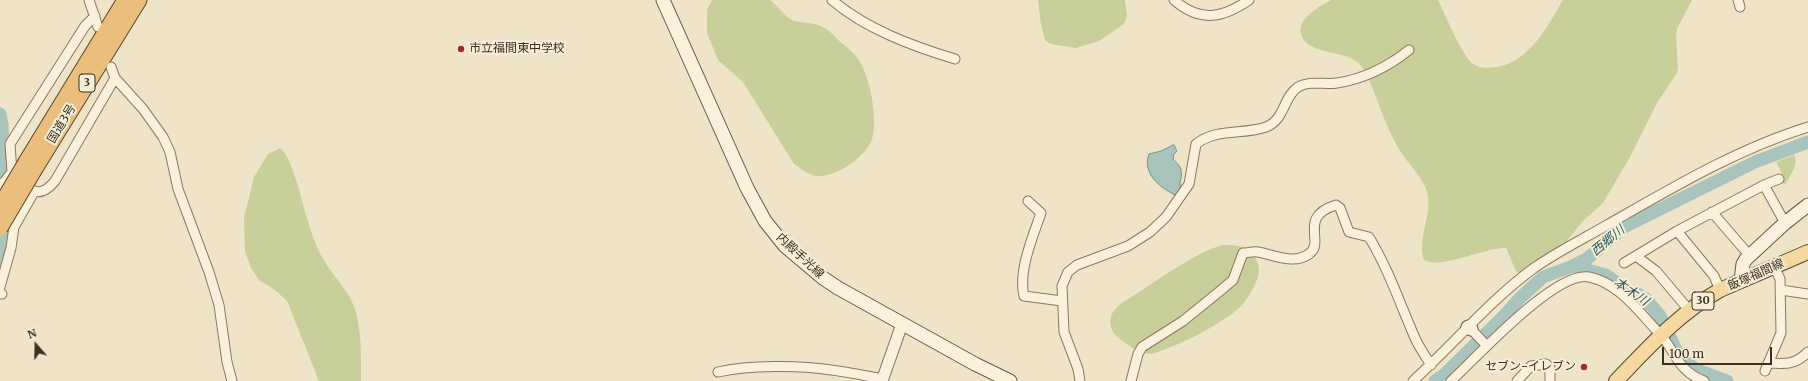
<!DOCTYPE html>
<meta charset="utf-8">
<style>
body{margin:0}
#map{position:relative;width:1808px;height:381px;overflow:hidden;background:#f0e4c8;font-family:Merriweather,serif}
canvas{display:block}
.north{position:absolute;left:16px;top:325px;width:40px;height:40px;-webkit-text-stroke:3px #f7eed8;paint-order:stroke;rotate:340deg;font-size:11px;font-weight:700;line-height:16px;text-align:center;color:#3d2e20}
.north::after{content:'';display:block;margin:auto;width:14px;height:18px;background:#3d2e20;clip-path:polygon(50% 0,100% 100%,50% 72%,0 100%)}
.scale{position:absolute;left:1662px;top:347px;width:110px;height:18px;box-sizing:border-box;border:2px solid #3d2e20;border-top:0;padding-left:5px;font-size:12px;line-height:14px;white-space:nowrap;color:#3d2e20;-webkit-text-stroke:3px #f7eed8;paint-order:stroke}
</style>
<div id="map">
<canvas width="1808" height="381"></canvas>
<div class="north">N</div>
<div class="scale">100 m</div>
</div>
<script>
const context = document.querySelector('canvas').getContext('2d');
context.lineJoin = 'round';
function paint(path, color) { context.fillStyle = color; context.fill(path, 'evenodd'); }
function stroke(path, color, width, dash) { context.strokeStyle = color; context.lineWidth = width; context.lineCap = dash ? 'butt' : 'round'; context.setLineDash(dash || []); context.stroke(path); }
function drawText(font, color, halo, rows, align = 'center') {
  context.font = font + ' Merriweather,"Noto Sans JP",serif'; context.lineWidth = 4; context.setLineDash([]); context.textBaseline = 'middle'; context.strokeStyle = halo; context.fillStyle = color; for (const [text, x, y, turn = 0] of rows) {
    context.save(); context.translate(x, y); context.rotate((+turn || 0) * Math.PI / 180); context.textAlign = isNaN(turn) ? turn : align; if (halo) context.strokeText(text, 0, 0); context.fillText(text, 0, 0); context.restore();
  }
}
paint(new Path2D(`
 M712 0H770C777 5 783 14 790 19 797 23 806 22 814 24 829 27 832 35 843 44 849 49 854 53 858 59 870 76 877 115 873 135 870 155 835 179 815 176 807 174 800 168 794 164L743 82 718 60 707 33V10Z
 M1038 0H1125L1127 16 1124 24 1099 41 1076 48 1056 45 1049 43 1045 40 1041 25Z
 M1331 0H1438C1445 14 1462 56 1473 64 1481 69 1488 68 1497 67 1530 61 1547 27 1563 0H1692L1677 29 1676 37 1678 67 1677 73 1657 103 1630 157 1603 203 1582 222 1550 262 1522 276 1516 271 1506 248C1485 247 1441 270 1424 260 1417 239 1431 219 1428 197 1426 182 1414 170 1405 158 1386 132 1379 99 1364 70 1352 46 1308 59 1301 34 1297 18 1320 6 1331 0Z
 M280 148C291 154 302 201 306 215 311 230 315 247 324 260 333 277 349 290 355 309 362 332 361 357 361 381H319L287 301 275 290 260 281 251 268 245 251 244 218 254 177 268 154Z
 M1794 155C1799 165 1790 175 1785 185L1779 176 1782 174 1776 162Z
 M1222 245C1236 245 1249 245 1256 259 1261 269 1259 278 1253 288 1250 294 1246 301 1241 306 1221 325 1180 345 1152 354 1140 354 1129 346 1120 339 1111 333 1107 322 1113 312 1120 302 1133 297 1142 290 1167 274 1194 254 1222 245Z`), '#c9cf9b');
const water = new Path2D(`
 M1174 145 1177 151 1174 154 1173 159C1175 162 1181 166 1181 170 1183 177 1178 182 1181 189L1175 195C1159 187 1142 173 1149 154L1161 151Z`);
paint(water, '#a9c4bc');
stroke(water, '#6f938a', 1);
stroke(new Path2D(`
 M0 114 2 125 5 192
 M0 264 6 246V214
 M1573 266 1606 275 1632 294H1638L1646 299 1660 316 1679 356 1695 369 1727 381
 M1435 381 1444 375 1504 316 1519 299 1543 277 1573 266 1588 258 1624 227 1755 162 1808 142`), '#a9c4bc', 13);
const minor = new Path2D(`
 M89 0 98 27
 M832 0C866 29 912 46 955 59
 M1174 0C1200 23 1223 18 1249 0
 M1738 0 1740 7
 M95 16 85 26 10 144 12 172C28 187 37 203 55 181L115 78
 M111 67 115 78 143 109 163 137 170 152 178 189 209 272 219 305 227 362 232 381
 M1764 185 1779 179
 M0 187 12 172
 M1028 201 1041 213C1033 236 1018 271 1024 296L1062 301
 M1712 212 1749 255
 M1677 231 1714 276 1720 290
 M1636 256 1656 271 1689 310
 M1624 263 1677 231 1764 185 1785 223
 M0 287 11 248 14 227 34 192
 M1781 290 1808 294
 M0 294H2
 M1471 329 1487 346
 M1768 363C1786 364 1795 365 1808 352
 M1765 371 1781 333 1780 279 1774 266
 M718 372C749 365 800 365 831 370 849 372 866 376 883 379
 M1080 381 1078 369 1064 332 1062 286 1068 272 1077 265 1128 246 1150 232 1166 217 1189 184 1196 144C1216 128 1244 135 1266 127 1285 120 1283 97 1298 87 1310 80 1324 85 1337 83 1363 79 1389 66 1409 50
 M1131 381 1138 354 1142 347 1183 321 1220 291 1233 280 1243 253C1248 253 1253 251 1258 252 1274 255 1294 265 1309 254 1326 242 1297 217 1336 205L1340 208 1349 232 1369 237C1389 270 1400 304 1415 338 1419 347 1425 356 1431 365
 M1413 381C1454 344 1489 301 1534 268 1557 252 1583 239 1607 225 1672 188 1737 149 1808 127
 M1451 381C1476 358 1556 270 1589 277 1619 283 1639 312 1659 333 1676 351 1677 371 1704 381
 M1517 381 1531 366 1546 364 1550 368V381`);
const tertiary = new Path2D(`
 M882 381 902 324`);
const secondary = new Path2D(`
 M663 0 747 188 765 221 785 246 823 278 838 288 975 364 1010 381
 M1741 281 1743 264 1746 259 1785 223 1808 205
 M1468 327 1471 329`);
const primary = new Path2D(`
 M1616 381C1648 348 1679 313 1720 290L1808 252`);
const trunk = new Path2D(`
 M26 162 125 0
 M36 167 139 0`);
stroke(minor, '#8d765c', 11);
stroke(tertiary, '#8d765c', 13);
stroke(secondary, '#6f573f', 15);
stroke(primary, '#5b4430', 16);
stroke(trunk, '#5b4430', 17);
stroke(minor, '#faf1dc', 9);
stroke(tertiary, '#faf1dc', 11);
stroke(secondary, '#faf1dc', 13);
stroke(primary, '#f3d9a0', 14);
stroke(trunk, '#eabe7c', 15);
const trunkBridge = new Path2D(`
 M0 206 26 162
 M0 228 36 167`);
stroke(trunkBridge, '#5b4430', 17, []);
stroke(trunkBridge, '#eabe7c', 15);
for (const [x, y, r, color] of [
 [461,49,4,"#9e2a2b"],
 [1584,367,4,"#9e2a2b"]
]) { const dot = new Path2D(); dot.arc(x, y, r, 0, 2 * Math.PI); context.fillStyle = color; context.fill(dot); stroke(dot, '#f7eed8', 1.5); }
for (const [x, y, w] of [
 [87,83,16],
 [1703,301,22]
]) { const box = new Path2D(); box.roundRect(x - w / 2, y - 9, w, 18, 3); context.fillStyle = '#f7eed8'; context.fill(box); stroke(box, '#3d2e20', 1); }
drawText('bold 11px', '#3d2e20', null, [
 ["3",87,83],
 ["30",1703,301]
]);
drawText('12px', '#3d2e20', '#f7eed8', [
 ["市立福間東中学校",469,49],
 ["セブン-イレブン",1576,367,"right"]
], 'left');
drawText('12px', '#3d2e20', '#f7eed8', [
 ["国道3号",62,124,-59],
 ["内殿手光線",800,256,43],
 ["飯塚福間線",1756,275,-24]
]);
drawText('italic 13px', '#2f5d5a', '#f7eed8', [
 ["西郷川",1608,241,-39],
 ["本木川",1631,292,34]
]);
</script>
